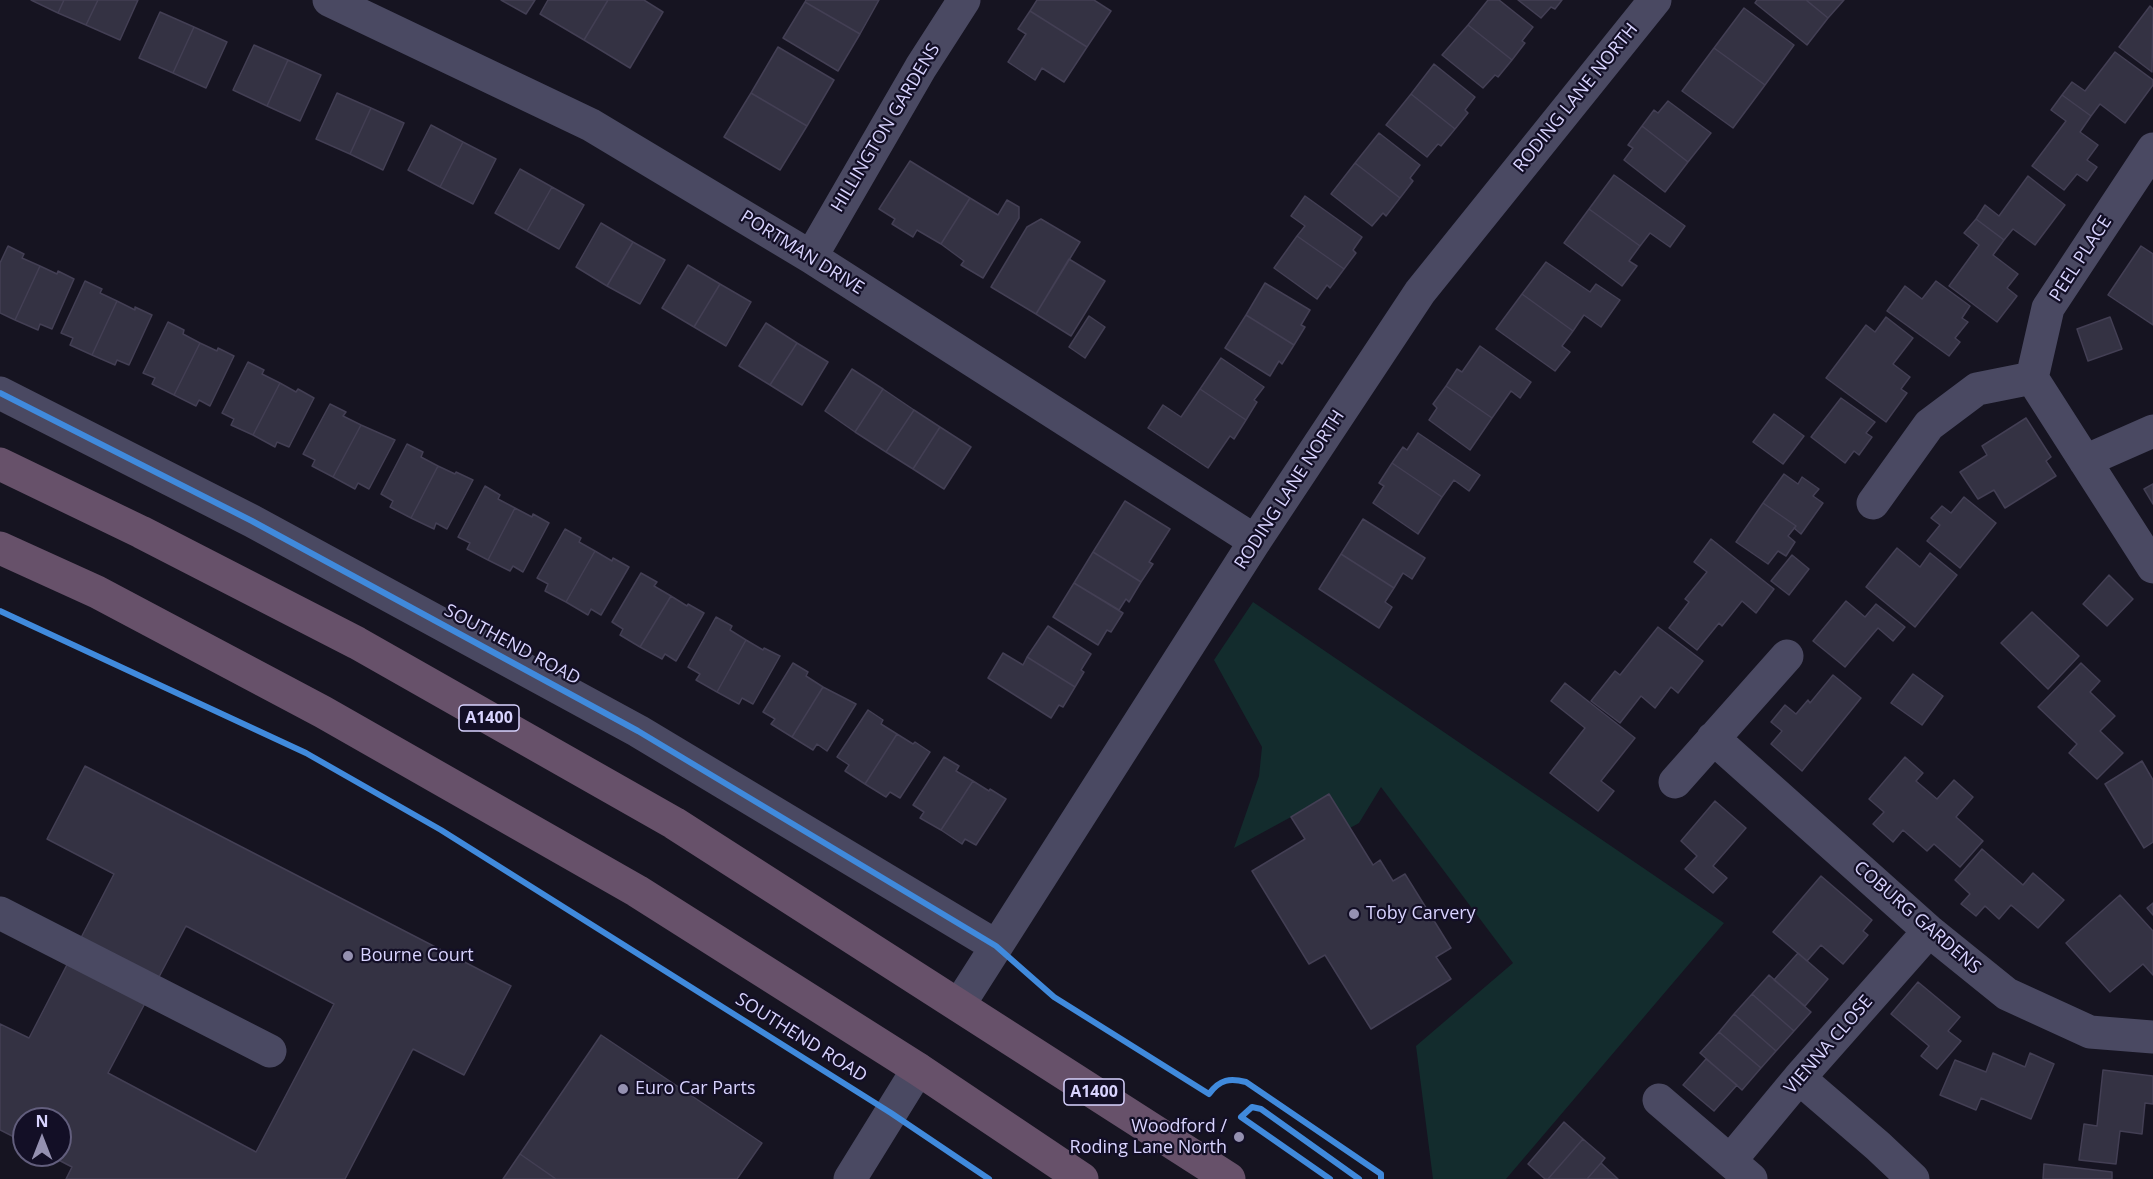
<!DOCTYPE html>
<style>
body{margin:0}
#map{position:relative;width:2153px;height:1179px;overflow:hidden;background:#161421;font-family:"Open Sans",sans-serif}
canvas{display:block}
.north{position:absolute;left:12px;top:1107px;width:60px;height:60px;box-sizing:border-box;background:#130f26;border:2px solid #625e7d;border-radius:50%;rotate:0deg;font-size:16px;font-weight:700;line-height:24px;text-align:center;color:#d9d4ff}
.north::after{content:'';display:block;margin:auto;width:21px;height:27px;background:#9591b1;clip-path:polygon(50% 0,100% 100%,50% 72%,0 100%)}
</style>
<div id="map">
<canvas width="2153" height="1179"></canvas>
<div class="north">N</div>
</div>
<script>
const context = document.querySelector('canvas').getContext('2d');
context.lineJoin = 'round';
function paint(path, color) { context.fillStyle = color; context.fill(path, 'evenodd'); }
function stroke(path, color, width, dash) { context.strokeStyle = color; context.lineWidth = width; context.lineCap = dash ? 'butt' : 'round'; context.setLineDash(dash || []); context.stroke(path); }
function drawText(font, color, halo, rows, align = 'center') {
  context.font = font + ' "Open Sans",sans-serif'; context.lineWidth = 4.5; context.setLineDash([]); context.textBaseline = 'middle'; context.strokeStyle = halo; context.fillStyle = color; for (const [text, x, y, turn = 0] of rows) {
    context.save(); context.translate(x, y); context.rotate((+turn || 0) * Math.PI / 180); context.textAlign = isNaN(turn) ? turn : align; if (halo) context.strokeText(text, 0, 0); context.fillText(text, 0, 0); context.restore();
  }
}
paint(new Path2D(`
 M1253 602 1724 923 1506 1179H1433L1416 1046 1513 963 1381 787 1359 823 1350 828 1329 794 1291 817 1234 848 1259 776 1262 747 1214 660Z`), '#132c2d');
const building = new Path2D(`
 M31 0H64L58 13Z
 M64 0H98L86 25 58 13Z
 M98 0H138L120 40 86 25Z
 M501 0H535L526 14Z
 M548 0H608L584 40 540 14Z
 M608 0H644L663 12 630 68 584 40Z
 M806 0H879L860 34 805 2Z
 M1037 0H1094L1111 11 1087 47 1030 11Z
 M1488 0H1499L1533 27 1522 41 1525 43 1512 60 1468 25Z
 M1518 0H1562L1555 9 1551 7 1541 18Z
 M1757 0H1806L1828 18 1807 45 1755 3Z
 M1806 0H1844L1828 18Z
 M805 2 860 34 838 71 783 38Z
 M2150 6 2153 9 2152 72 2119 47Z
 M1744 8 1794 45 1765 85 1714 48Z
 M1030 11 1087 47 1064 82 1042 68 1035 80 1008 62 1026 34 1018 29Z
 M160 12 194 27 173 73 139 58Z
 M1468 25 1512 60 1498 77 1495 75 1483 88 1442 55Z
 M194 27 227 42 206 88 173 73Z
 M254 45 288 60 267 106 233 90Z
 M778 47 834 80 807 126 751 93Z
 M1714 48 1765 85 1733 128 1682 91Z
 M2115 52 2153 80V85L2125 123 2100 104 2091 116 2062 95 2072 82 2085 91Z
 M288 60 321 75 300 121 267 106Z
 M1434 64 1475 97 1465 110 1468 113 1455 129 1411 94Z
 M337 93 371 108 350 154 316 139Z
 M751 93 807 126 780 170 724 137Z
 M1411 94 1455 129 1441 146 1438 144 1427 157 1386 125Z
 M2062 95 2091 116 2080 132 2098 145 2087 160 2097 167 2087 181 2077 174 2064 190 2032 166 2066 121 2051 110Z
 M1668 101 1711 133 1688 162 1642 126 1654 110 1658 113Z
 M371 108 404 123 383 170 350 154Z
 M431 125 463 142 440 187 408 170Z
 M1642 126 1688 162 1665 192 1624 160 1633 148 1628 145Z
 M1379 133 1420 165 1410 178 1413 181 1400 198 1355 163Z
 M463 142 496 159 473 204 440 187Z
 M910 161 970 198 941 244 917 230 913 237 892 224 895 219 879 209Z
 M1355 163 1400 198 1386 216 1383 213 1372 226 1331 194Z
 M520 169 552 187 527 231 495 213Z
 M1614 175 1685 226 1670 247 1650 233 1640 246 1589 209Z
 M2028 176 2065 205 2035 245 2013 229 2004 240 1976 219 1985 205 1999 216Z
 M552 187 584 205 559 249 527 231Z
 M1305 196 1362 237 1353 250 1356 253 1344 269 1297 236 1305 226 1291 216Z
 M970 198 998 215 1007 200 1019 207V218L983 278 961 265 964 261 941 244Z
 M1589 209 1640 246 1629 261 1637 266 1622 286 1564 243Z
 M1041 219 1080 242 1036 314 991 287 1027 227Z
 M1976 219 2004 240 1993 255 2018 274 2007 288 2017 296 1997 322 1949 286 1979 245 1964 233Z
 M601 223 633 242 607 286 576 267Z
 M1297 236 1344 269 1330 288 1327 285 1317 299 1274 268Z
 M633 242 665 260 640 304 607 286Z
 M8 246 24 254 22 258 40 266 15 320 0 313V263Z
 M2141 246 2153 254V325L2108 295Z
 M1069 259 1105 281 1071 336 1036 314Z
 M1546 262 1590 292 1596 284 1620 300 1601 327 1584 315 1573 331 1522 294Z
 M688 265 720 284 694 327 662 308Z
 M40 266 57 274 58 271 74 279 52 329 40 324 38 330 15 320Z
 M85 281 102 289 100 293 117 301 92 355 70 345 73 338 61 333Z
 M1936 281 1970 306 1962 318 1968 322 1955 338 1960 342 1949 356 1887 311 1905 286 1922 299Z
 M1265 283 1310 310 1301 325 1305 327 1294 345 1246 315Z
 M720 284 751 302 726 346 694 327Z
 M1522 294 1573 331 1562 346 1570 352 1555 371 1496 329Z
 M117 301 135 310V307L152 315 129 365 117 360 115 365 92 355Z
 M1246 315 1294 345 1282 364 1279 361 1270 376 1225 348Z
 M1089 316 1105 327 1085 358 1069 347Z
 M1886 317 1913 338 1893 364 1910 377 1901 389 1907 393 1886 422 1826 378 1866 325 1875 332Z
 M2110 317 2122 349 2088 361 2077 329Z
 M168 322 184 330 183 334 200 343 174 395 152 384 155 378 143 373Z
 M766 323 797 343 770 385 739 366Z
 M200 343 217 351 218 348 234 356 210 406 199 400 196 406 174 395Z
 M797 343 828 362 802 405 770 385Z
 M1480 346 1531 382 1520 398 1511 391 1492 418 1446 386 1457 369 1462 372Z
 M1221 358 1264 387 1254 400 1257 402 1246 420 1200 389Z
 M248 362 264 370 262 374 280 383 253 435 231 425 234 419 222 413Z
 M852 369 883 389 855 432 825 411Z
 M280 383 296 392 298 389 314 398 289 447 277 442 275 447 253 435Z
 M1446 386 1492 418 1470 450 1429 420 1437 408 1433 404Z
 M883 389 914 410 886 452 855 432Z
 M1200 389 1246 420 1234 439 1230 436 1208 468 1148 428 1163 405 1181 417Z
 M1841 398 1875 422 1866 433 1872 437 1859 455 1854 451 1845 463 1811 437Z
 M330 404 346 412 343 416 361 425 333 477 312 466 315 460 303 454Z
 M914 410 940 427 913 469 886 452Z
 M1774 414 1804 436 1783 464 1753 442Z
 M2026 418 2051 457 2046 461 2056 476 2005 508 1994 490 1978 499 1960 472 1987 455 1982 446Z
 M361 425 395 440 369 489 358 483 355 489 333 477Z
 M940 427 971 447 944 489 913 469Z
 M1418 433 1480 475 1469 491 1454 480 1442 497 1392 463 1403 447 1407 450Z
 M407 444 423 452 421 457 438 466 411 518 390 507 393 501 381 494Z
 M1392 463 1442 497 1418 534 1373 503 1384 486 1379 483Z
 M438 466 455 474 456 472 473 480 447 529 436 523 434 529 411 518Z
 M1784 474 1798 484 1802 477 1819 489 1813 496 1823 503 1801 534 1794 528 1796 526 1763 503Z
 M2153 484V504L2144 489Z
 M485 486 500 495 498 499 515 508 488 560 467 549 470 543 458 537Z
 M1964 497 1996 523 1960 568 1927 541 1940 525 1931 518 1942 506 1951 513Z
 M1125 501 1170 529 1149 562 1153 564 1141 582 1093 552Z
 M1763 503 1796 526 1788 536 1795 542 1786 556 1778 551 1768 564 1736 542Z
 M515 508 532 517 533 514 549 523 523 572 513 566 510 571 488 560Z
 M1363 519 1425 558 1412 579 1403 573 1394 588 1341 554Z
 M565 529 581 538 579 542 595 551 566 602 545 591 548 584 537 578Z
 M1711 539 1774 589 1756 613 1742 601 1722 626 1719 623 1697 650 1669 628 1689 602 1685 599 1707 572 1694 562Z
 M1897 548 1920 567 1930 553 1957 575 1915 627 1866 587Z
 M595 551 612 561 613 558 629 567 601 615 591 609 588 615 566 602Z
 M1093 552 1141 582 1129 602 1126 599 1119 610 1074 583Z
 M1341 554 1394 588 1385 602 1392 607 1379 628 1319 589Z
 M1792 555 1809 569 1789 595 1771 581Z
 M641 573 657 582 654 586 671 596 640 647 620 635 623 629 612 622Z
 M2109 575 2133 599 2107 626 2083 604Z
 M1074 583 1123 613 1111 632 1107 630 1098 645 1053 617Z
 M671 596 687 606 688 604 704 613 676 661 665 654 662 659 640 647Z
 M1846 601 1865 617 1876 604 1905 627 1893 641 1878 628 1845 667 1813 641Z
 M2032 612 2079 656 2048 689 2001 643Z
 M716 617 732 626 730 630 746 640 717 692 696 680 700 674 688 667Z
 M1048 626 1091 654 1081 670 1084 672 1075 687 1027 657Z
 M1658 627 1703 661 1678 693 1671 687 1655 708 1641 696 1620 723 1591 701 1615 671 1620 675Z
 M746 640 763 650 764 648 780 656 753 704 742 698 739 704 717 692Z
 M1003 653 1023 665 1027 657 1075 687 1063 707 1059 705 1051 718 988 678Z
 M793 663 808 672 806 676 823 687 792 737 771 724 775 719 763 712Z
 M2081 663 2100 681 2090 692 2115 716 2100 731 2123 753 2097 779 2069 753 2077 744 2038 707Z
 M1913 674 1943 696 1922 725 1891 703Z
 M1833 675 1861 698 1802 771 1771 744 1782 731 1771 722 1785 705 1796 714 1808 700 1810 703Z
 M1565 683 1635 738 1601 781 1614 791 1598 811 1550 773 1585 728 1551 701Z
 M823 687 856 704 827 751 817 744 813 750 792 737Z
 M868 710 883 720 881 724 897 734 865 784 845 771 849 765 837 757Z
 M897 734 913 744 915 742 930 752 900 798 890 792 886 797 865 784Z
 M944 757 959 766 956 771 973 781 941 830 920 818 924 812 913 805Z
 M1905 757 1923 773 1916 781 1937 799 1954 780 1973 797 1956 817 1983 841 1960 867 1934 844 1927 851 1903 830 1893 842 1873 824 1884 812 1869 799Z
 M2142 761 2153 780V842L2144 848 2105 784Z
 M85 766 511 986 464 1075 413 1049 345 1179H66L72 1167 49 1155H60V1119H24V1142L0 1130V1024L29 1038 114 874 47 839ZM186 926 334 1004 256 1152 108 1073Z
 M973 781 989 791 990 789 1006 799 976 845 965 839 962 844 941 830Z
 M1329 794 1373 865 1380 860 1393 881 1405 874 1451 948 1436 957 1451 979 1371 1029 1325 955 1309 964 1252 871 1305 839 1291 817Z
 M1715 801 1746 828 1713 866 1727 878 1713 893 1685 869 1697 856 1681 841Z
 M1982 849 2023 885 2033 873 2064 900 2038 928 2011 905 1999 919 1985 906 1976 916 1961 904 1970 894 1955 880Z
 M1821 876 1872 920 1863 931 1868 935 1843 964 1821 945 1807 961 1773 932Z
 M2120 895 2153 931V975L2143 964 2110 992 2066 943Z
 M2153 903V915L2147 908Z
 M1798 953 1828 979 1805 1006 1774 980Z
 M1769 975 1811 1012 1794 1031 1752 994Z
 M1918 982 1960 1017 1948 1031 1961 1041 1937 1069 1921 1056 1929 1046 1891 1014Z
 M1752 994 1794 1031 1776 1051 1734 1014Z
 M1734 1014 1776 1051 1761 1068 1719 1032Z
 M1719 1032 1761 1068 1742 1090 1700 1053Z
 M601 1035 762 1143 737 1179H556L520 1154Z
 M1993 1053 2025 1067 2030 1053 2054 1064 2031 1119 1981 1098 1976 1110 1940 1095 1955 1060 1986 1072Z
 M1706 1059 1737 1085 1714 1111 1683 1085Z
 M2103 1070 2153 1076V1104L2145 1103 2142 1134 2120 1131 2116 1164 2079 1160 2084 1124 2097 1126Z
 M1564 1122 1583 1139 1548 1179H1545L1528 1164Z
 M1583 1139 1605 1158 1601 1163 1587 1179H1548Z
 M520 1154 556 1179H503Z
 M1601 1163 1618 1179H1587Z
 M2044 1164 2112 1172V1179H2043Z`);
paint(building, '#343243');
stroke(building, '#433f54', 1.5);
stroke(new Path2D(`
 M329 0 591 125 811 257 1255 541
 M811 257 921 67 964 0
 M2032 378 2153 567
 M0 393 252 521 638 731 996 946
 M2085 461 2153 431
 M1873 503 1929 425 1977 389 2032 378 2048 308 2153 149
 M1713 738 1929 931 2007 994 2090 1032 2153 1037
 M1675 782 1787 656
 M0 913 270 1051
 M959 1005 1255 541 1420 292 1655 0
 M1799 1078 1878 1146 1913 1179
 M1659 1100 1751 1179
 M1730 1161 1799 1078 1929 931
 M850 1179 918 1069`), '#4a4962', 33);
stroke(new Path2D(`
 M0 464 141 532 357 643 674 823 1229 1179
 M0 548 97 592 323 712 637 891 918 1069 1082 1179`), '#67516a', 33);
stroke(new Path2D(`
 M0 393 252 521 638 731 996 946 1054 997 1209 1094C1220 1079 1230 1078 1246 1082L1381 1174V1179
 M0 611 306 753 441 830 891 1113 989 1179
 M1330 1179 1241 1117 1252 1107 1261 1109 1359 1179`), '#408adc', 6);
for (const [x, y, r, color] of [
 [1354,914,6,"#9591b1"],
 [348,956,6,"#9591b1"],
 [623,1089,6,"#9591b1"],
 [1239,1137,6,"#9591b1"]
]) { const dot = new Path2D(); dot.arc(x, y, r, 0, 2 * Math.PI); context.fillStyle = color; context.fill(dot); stroke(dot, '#130f26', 2); }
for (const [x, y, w] of [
 [489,718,60],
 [1094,1092,60]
]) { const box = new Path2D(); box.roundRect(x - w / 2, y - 13, w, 26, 4.5); context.fillStyle = '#130f26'; context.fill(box); stroke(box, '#d9d4ff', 1.5); }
drawText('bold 16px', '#d9d4ff', null, [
 ["A1400",489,718],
 ["A1400",1094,1092]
]);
drawText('18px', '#d9d4ff', '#130f26', [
 ["RODING LANE NORTH",1576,98,-51],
 ["HILLINGTON GARDENS",886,128,-59],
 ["PORTMAN DRIVE",802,253,32],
 ["PEEL PLACE",2081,259,-57],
 ["RODING LANE NORTH",1290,490,-57],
 ["SOUTHEND ROAD",512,645,28],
 ["COBURG GARDENS",1917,918,41],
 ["SOUTHEND ROAD",801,1038,32],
 ["VIENNA CLOSE",1829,1045,-49]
]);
drawText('18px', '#d9d4ff', '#130f26', [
 ["Toby Carvery",1366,914],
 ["Bourne Court",360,956],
 ["Euro Car Parts",635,1089],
 ["Woodford /",1227,1127,"right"],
 ["Roding Lane North",1227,1148,"right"]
], 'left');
</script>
